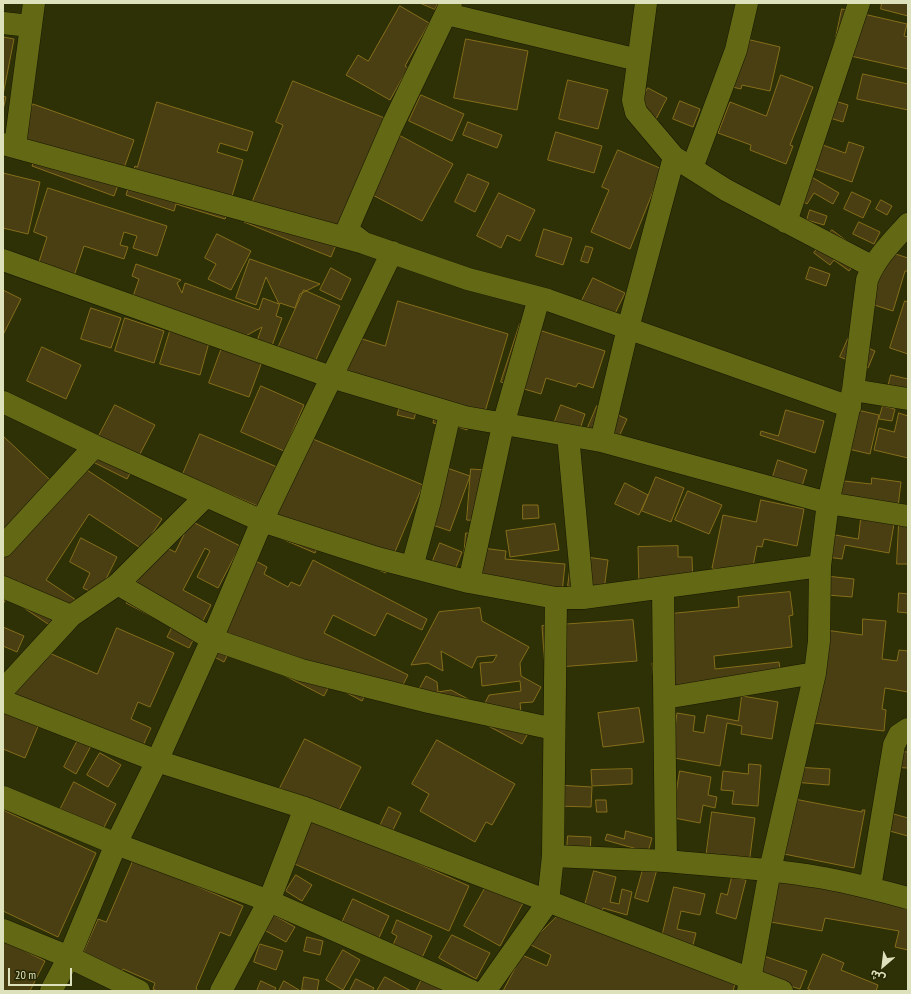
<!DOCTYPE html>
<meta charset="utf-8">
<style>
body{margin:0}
#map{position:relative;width:911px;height:994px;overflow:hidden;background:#2e3005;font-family:"PT Sans Narrow","Noto Sans Arabic",sans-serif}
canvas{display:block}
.frame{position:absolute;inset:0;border:4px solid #dee2bc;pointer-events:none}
.north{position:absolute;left:863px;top:946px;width:40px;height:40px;-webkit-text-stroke:3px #242600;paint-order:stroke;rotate:208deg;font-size:11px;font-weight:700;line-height:16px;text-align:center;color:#dee2bc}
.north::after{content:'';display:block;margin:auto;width:14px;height:18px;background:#dee2bc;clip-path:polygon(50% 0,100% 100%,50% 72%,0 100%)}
.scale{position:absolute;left:8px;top:968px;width:64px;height:18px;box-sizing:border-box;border:2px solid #dee2bc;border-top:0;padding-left:5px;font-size:12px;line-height:14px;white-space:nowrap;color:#dee2bc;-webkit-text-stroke:3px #242600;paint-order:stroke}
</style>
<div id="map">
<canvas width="911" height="994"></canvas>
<div class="frame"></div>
<div class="north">ش</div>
<div class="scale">20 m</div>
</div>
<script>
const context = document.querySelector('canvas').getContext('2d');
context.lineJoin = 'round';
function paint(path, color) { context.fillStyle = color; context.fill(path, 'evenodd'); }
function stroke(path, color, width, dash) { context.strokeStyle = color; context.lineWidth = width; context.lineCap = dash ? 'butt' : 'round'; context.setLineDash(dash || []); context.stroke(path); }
const building = new Path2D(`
 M420 3H438L435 9Z
 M882 3H908V16L881 9Z
 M400 6 429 23 405 66 408 68 390 100 346 75 358 55 368 61Z
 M842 9 907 24 904 36 908 37V69L833 52Z
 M3 37 14 39 3 95Z
 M738 37 780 47 770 91 742 85 741 89 720 84Z
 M466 39 528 51 517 110 454 98Z
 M863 74 908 84V110L857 99Z
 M781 75 813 87 790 145 793 146 786 164 750 150 751 145 718 133 730 102 766 116Z
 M568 80 608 90 598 129 559 119Z
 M293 81 387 119 331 257 244 222 283 125 276 122Z
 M648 88 667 98 655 121 635 111Z
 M421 95 464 114 452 141 409 121Z
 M3 96 6 97 3 110Z
 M822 97 848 105 843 122 817 114Z
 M680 101 700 109 693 127 673 119Z
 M157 102 253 132 247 151 220 143 217 152 243 160 225 219 176 204 174 211 126 195 135 166 137 167Z
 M33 104 134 140 114 196 32 166 33 163 14 157Z
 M468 122 502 135 497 148 463 135Z
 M556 132 602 146 594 173 548 160Z
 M397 134 453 164 422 221 367 192Z
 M849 142 864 147 852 182 812 168 820 144 845 153Z
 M618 150 662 169 630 249 591 232 609 190 602 187Z
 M3 173 40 182 28 234 3 228Z
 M468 174 489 183 475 212 455 202Z
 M808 175 839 193 833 204 814 193 807 204 795 197Z
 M48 188 167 226 157 256 133 248 137 236 124 232 120 245 128 247 124 259 84 246 74 276 38 265 47 237 34 232Z
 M852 192 871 201 863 218 844 209Z
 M499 193 535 210 520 241 507 235 501 248 477 236Z
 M881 200 892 206 887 215 876 209Z
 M810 210 827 216 824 225 807 220Z
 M859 222 880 232 874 244 853 234Z
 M544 229 572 238 563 265 536 256Z
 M832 230 863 253 849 271 834 260 830 265 814 253Z
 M217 234 251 251 231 290 208 279 216 264 205 258Z
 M586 246 593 248 588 263 581 261Z
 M880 249 908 258V271H905L893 311 865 302Z
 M250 259 320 284 300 294 295 308 280 303 276 316 282 318 269 354 254 349 262 327 240 339 128 311 139 279 132 276 136 264 181 280 177 283 182 293 185 283 259 310 263 298 279 304 266 277 256 305 236 298Z
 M810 267 830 274 826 286 806 279Z
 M331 268 351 279 341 300 320 290Z
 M593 278 625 293 606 332 574 317Z
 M3 290 21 299 3 335Z
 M304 290 340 306 310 373 274 357Z
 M398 301 508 334 481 425 469 421 467 430 447 423 446 426 433 423 435 414 417 408 414 419 397 415 402 398 331 385 346 334 385 346Z
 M905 301 908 302V354L890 348Z
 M91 308 121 318 111 348 81 339Z
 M125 318 164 331 154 363 115 351Z
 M520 324 605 351 593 388 578 383 576 387 546 378 541 394 501 382Z
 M171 328 210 339 200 375 160 364Z
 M848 339 875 351 868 368 840 357Z
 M224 342 264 356 249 397 209 383Z
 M42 347 81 365 66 399 27 381Z
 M891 375 908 379V391L888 387Z
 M261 386 304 405 284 451 241 432Z
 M115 405 155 425 127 479 87 459Z
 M561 405 585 414 576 441 551 432Z
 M597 406 627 419 612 452 583 439Z
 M883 406 895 409 892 421 879 419Z
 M849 408 879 415 870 454 840 447Z
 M786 410 824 421 815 453 760 435 761 431 778 436Z
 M899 413 908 416V458L874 450 879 428 894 432Z
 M200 434 277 467 260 507 183 474Z
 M301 434 423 485 386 573 342 555 322 538 315 553 261 530Z
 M3 436 50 480 3 530Z
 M446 450 452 452 447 468 470 476 450 531 421 521Z
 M70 459 162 519 142 549 89 514 46 580 76 600 57 630 15 602 26 586 18 581 3 604V540Z
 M778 460 807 470 801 489 772 480Z
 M471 469 497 471 493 522 467 520Z
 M656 477 684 488 671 522 642 511Z
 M872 478 901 482 898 507 833 500 835 480 871 484Z
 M625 483 648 495 639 515 615 504Z
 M688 491 722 505 709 534 675 520Z
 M761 500 804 509 797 546 764 539 762 547 757 546 751 576 712 568 723 515 756 522Z
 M523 505H538L539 518 523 519Z
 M861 519 894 524 889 553 845 545 842 559 820 556 824 533 858 539Z
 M191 521 240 546 218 588 197 577 210 551 205 548 183 590 211 605 189 648 167 637 172 627 126 603 157 543 175 552Z
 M555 524 559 550 510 557 506 531Z
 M899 524 908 525V564H897Z
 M466 533 483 535 482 548 506 551 505 559 565 564 561 603 462 582Z
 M81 538 117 557 98 595 83 588 90 573 70 562Z
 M440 543 462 552 449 585 427 576Z
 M678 546V557H692L693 587 639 588 638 547Z
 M572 555 608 560 604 590 568 586Z
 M252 559 267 567 264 574 288 587 291 582 300 586 313 560 427 619 422 630 387 613 375 636 333 615 324 633 408 675 393 704 378 697 374 678 362 701 330 684 324 696 231 648 224 662 205 652Z
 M817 575 854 579 852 597 815 594Z
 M790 592 793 615 789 616 792 647 714 656 715 669 779 662 782 686 656 699 652 663 661 662 656 615 739 607 738 597Z
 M899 593 908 594V613L898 612Z
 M480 608 482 621 529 647 520 663 521 676 541 687 533 702 520 703 521 712 536 719 522 744 419 689 426 676 437 682 438 692 451 690 483 707 489 695 521 691 520 681 482 686 480 663 493 662 497 655 477 657 472 668 441 651 443 671 428 663 411 665 439 612Z
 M863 619 886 621 882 659 897 661 899 650 908 651V692L885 688 882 709 886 710 884 731 814 723 825 630 862 635Z
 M633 620 637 661 545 668 542 626Z
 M3 627 24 636 17 652 3 646Z
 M117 628 174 653 150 707 138 702 131 719 151 728 141 750 5 695 38 648 97 674Z
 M742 696 778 702 772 739 741 734 742 726 727 723 720 766 663 756 675 727 677 713 695 716 693 731 704 733 707 715 738 721Z
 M639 708 644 742 603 747 598 713Z
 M3 710 39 724 25 758 3 749Z
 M80 736 93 742 76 774 64 767Z
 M305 739 361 767 336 816 280 788Z
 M437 740 515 784 492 825 486 822 475 842 420 811 429 794 412 784Z
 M891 751 908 752V768L890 767Z
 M100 753 121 765 108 787 87 775Z
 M749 764 761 765 758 806 732 804 734 791 721 790 723 771 748 774Z
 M794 767 830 769 829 785 793 782Z
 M632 769V784L592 786 591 770Z
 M680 771 711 777 708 795 717 797 715 808 703 805 700 823 669 817 674 805Z
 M74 782 116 804 101 833 59 812Z
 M556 785 592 787 591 807 555 806Z
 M789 798 862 812V810H865L854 868 779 853Z
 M596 800H606L607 812H597Z
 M389 807 401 813 392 832 380 826Z
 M3 810 96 853 58 937 3 911Z
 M712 812 755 818 749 864 706 858Z
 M890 813 908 818V836L886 830Z
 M310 816 469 886 449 931 290 862Z
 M626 831 652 838 648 852 605 840 607 834 624 839Z
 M568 836 591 837 590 852 567 850Z
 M134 859 243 906 230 936 220 932 196 988 197 989 196 991H157L153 989 155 983 123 969 119 977 80 960 98 919 106 922Z
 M644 866 657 869 648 902 635 898Z
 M594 871 616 877 610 902 619 904 622 889 632 892 627 915 603 908 601 918 583 913Z
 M296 875 312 885 302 901 286 891Z
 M732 877 746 880 736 919 716 913 721 893 727 895Z
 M775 877 904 901 903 908 908 909V950L895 947 899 931 825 918 822 931 771 922Z
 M488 883 523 903 500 946 464 926Z
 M674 887 705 894 700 915 681 911 677 929 696 933 692 949 661 941Z
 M353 899 389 916 376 944 340 927Z
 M563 911 736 980 733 991H503L522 955 547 966 551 955 529 944Z
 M268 912 295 927 286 942 259 927Z
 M397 920 432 936 420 962 391 949 397 936 392 933Z
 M452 935 490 953 476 979 439 958Z
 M307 937 323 941 320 955 304 951Z
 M3 940 45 961 30 991H3Z
 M260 944 283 951 276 970 254 962Z
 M343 950 360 960 343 990 326 980Z
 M823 954 844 963 841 970 878 985 876 991H812L808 989Z
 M761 955 807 971 800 989 754 975Z
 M304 977 319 980 317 991 302 990Z
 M385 977 411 991H377Z
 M356 979 374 988 372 991H350Z
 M422 979 446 991H416Z
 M261 981 276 988 274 991H257Z
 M284 981 299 990V991H279Z`);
paint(building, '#4a3e13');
stroke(building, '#856e1b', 1);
const street = new Path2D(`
 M646 3 633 100 636 112 674 157 726 190 873 267
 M447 14 638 60
 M3 23 30 26
 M3 144 364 243 468 279 548 300 850 407
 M15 146 34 3
 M692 168 736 50 747 3
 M786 222 859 3
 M364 243 347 230 392 126 451 3
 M3 260 331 377 465 417 601 441 828 503 908 516
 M853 390 908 399
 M3 402 95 446 262 521 377 558 469 582 556 598H583L820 566
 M568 435 583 598
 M601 441 628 328 674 157
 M3 546 95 446
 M412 567 430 501 450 413
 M469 582 503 425 539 298
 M118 584 212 639 301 670 429 702 554 729
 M3 587 71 616
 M3 690 71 616 118 584 206 496
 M665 698 815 673
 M3 701 157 761 305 808 782 991
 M3 797 116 844 269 901 472 991
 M553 856 666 861 663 587
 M666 861C717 866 768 868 818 877 849 882 878 890 908 898
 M870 888 894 745 899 735 908 729
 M3 930 69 957 139 991
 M51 991 69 957 116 844 157 761 212 639 262 521 392 252
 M221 991 269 901 305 808
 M485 991 548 902 553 856 556 598
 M748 991 770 870 815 673 819 641 820 566 828 503 853 390 867 280C876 257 892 242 908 224`);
stroke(street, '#161701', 23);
stroke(street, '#636815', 22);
</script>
